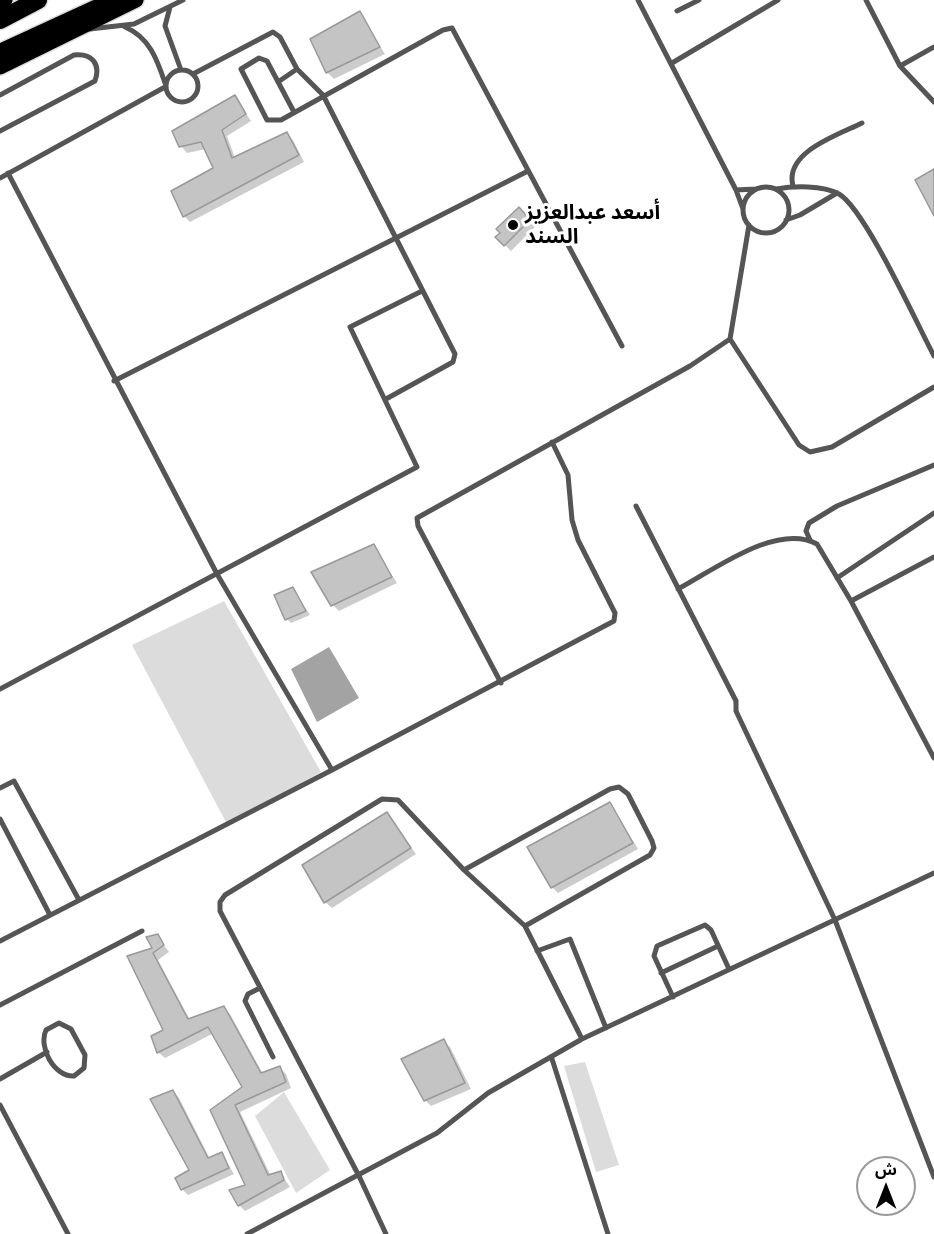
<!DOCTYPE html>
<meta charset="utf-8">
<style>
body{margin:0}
#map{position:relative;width:934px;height:1234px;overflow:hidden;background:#fff;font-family:Cabin,"Noto Sans Arabic",sans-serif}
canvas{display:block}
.north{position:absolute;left:856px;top:1156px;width:60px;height:60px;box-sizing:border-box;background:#fff;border:2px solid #999;border-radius:50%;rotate:0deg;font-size:16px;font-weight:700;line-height:24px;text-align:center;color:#000}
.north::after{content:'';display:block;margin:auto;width:21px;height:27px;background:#000;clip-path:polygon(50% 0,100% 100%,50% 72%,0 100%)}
</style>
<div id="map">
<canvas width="934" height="1234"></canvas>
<div class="north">ش</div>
</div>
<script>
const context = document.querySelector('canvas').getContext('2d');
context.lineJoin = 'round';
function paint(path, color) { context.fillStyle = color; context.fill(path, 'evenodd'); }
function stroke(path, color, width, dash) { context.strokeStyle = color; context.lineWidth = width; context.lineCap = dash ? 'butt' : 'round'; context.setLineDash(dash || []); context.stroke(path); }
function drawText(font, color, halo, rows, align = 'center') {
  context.font = font + ' Cabin,"Noto Sans Arabic",sans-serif'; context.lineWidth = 6; context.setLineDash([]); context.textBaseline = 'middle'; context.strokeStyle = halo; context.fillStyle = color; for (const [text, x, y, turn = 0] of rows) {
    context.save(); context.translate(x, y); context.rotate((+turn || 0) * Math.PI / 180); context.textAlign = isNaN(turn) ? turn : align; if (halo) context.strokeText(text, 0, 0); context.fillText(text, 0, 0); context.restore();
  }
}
paint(new Path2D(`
 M224 601 321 772 227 824 132 645Z
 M585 1062 619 1165 596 1172 564 1066Z
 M284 1092 330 1170 296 1193 255 1116Z`), '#dcdcdc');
paint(new Path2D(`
 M329 647 359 698 317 722 291 669Z`), '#a3a3a3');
paint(new Path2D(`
 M359 13 385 54 334 79 327 72Z
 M235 97 251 121 227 136 235 158 287 134 293 140 304 162 190 222 184 216 215 169 206 149 187 153 181 146Z
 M519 210 535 227 511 251 497 237Z
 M373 546 397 583 339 611 333 605Z
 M293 589 310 615 291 623 287 619Z
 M610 803 638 849 558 893 552 887Z
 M387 814 416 854 332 908 325 902Z
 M157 936 169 952 158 960 190 1020 223 1008 230 1014 263 1074 280 1068 286 1074 291 1088 240 1112 271 1176 280 1172 290 1187 245 1211 239 1205 247 1185 212 1111 244 1088 214 1033 165 1058 158 1052 165 1030 129 957 154 949Z
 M443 1041 450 1047 471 1089 431 1106 425 1100Z
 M173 1091 179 1098 210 1159 221 1153 234 1174 188 1195 182 1189 191 1170Z`), '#0003');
const building = new Path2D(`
 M360 11 380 47 326 73 310 39Z
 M235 95 246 114 222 130 232 158 287 132 299 155 183 217 171 191 213 168 201 142 179 147 172 131Z
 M934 169V216L915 180Z
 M519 207 530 220 504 246 495 237 500 233 496 229Z
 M374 544 392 577 331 606 311 572Z
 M293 587 306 611 285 620 274 595Z
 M610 802 633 843 551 888 527 847Z
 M387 812 411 848 324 903 302 865Z
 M158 934 164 945 153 953 188 1019 224 1006 261 1073 280 1066 286 1082 235 1105 268 1175 281 1171 284 1180 238 1206 229 1190 245 1185 210 1110 242 1087 208 1027 157 1053 151 1036 163 1030 127 956 152 948 146 937Z
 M444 1039 465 1083 424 1101 401 1059Z
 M173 1090 208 1158 222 1152 229 1168 181 1190 175 1178 189 1170 150 1099Z`);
paint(building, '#c4c4c4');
stroke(building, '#999', 1.5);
const primary = new Path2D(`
 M0 3 5 0
 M0 67 136 0`);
const motorway = new Path2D(`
 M0 20 38 0
 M0 53 115 0`);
stroke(primary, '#dbdbdb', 18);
stroke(motorway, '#dbdbdb', 21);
stroke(new Path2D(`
 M638 0 736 190 743 209
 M866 0 900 66 934 102
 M170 7 165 26 181 70
 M677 11 699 0
 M125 27C149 37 157 59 165 83
 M90 29 134 24 183 0
 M672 63 778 0
 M900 66 934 47
 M166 86a16 16 0 1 1 32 0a16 16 0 1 1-32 0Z
 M193 74 273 32 280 37 297 69 323 95 455 354 453 362 386 399
 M278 82 297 69
 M0 95 74 55C92 53 101 64 95 81L0 131
 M294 112 267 61 259 58 241 69 267 120H281L443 30 452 28 622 346
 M8 173 217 574 332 770 614 621 615 613 578 540 572 520 568 475 552 442
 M0 178 165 87
 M793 186C784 152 838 135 862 123
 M743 210a23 23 0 1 1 46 0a23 23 0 1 1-46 0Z
 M776 189C794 186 822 185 839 194 865 209 917 324 934 356
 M736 190 756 189
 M786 220 800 215 837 193
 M749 225 730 339 799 445 810 452 832 447 934 387
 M114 381 528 171
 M636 506 736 701V711L835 920 934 1177
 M810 540 806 531 809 523 837 506 934 465
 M837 578 934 513
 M678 589C714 570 777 522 817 544L851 601 934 758
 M851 601 934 557
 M501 683 418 526 417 518 690 366 730 339
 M0 689 417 467 350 327 422 291
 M0 788 14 781 79 900
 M0 819 50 915
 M464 870 610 789 619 787 628 794 652 841 654 848 650 855 525 926
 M0 941 332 770
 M537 951 570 939 606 1028
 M661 973 718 946
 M260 988 248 994 245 1001 273 1057
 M673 997 654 956 657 946 705 925 711 930 729 969
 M0 1005 142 931
 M59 1023 71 1029 85 1055 84 1068 74 1076C54 1077 38 1047 46 1030Z
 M552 1059 608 1234
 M0 1079 47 1052
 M0 1105 68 1234
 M247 1234 437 1133 488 1093 582 1039 934 873
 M386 1234 359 1176 220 911V902L225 895 382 799 398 800 464 870 525 926 582 1039`), '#555', 5);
stroke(primary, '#000', 15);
stroke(motorway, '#000', 18);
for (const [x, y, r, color] of [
 [513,225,6,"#000"]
]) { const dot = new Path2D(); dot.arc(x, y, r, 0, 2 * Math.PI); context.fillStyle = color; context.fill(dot); stroke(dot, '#fff', 2); }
drawText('bold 21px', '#000', '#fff', [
 ["أسعد عبدالعزيز",525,213],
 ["السند",525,237]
], 'left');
</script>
